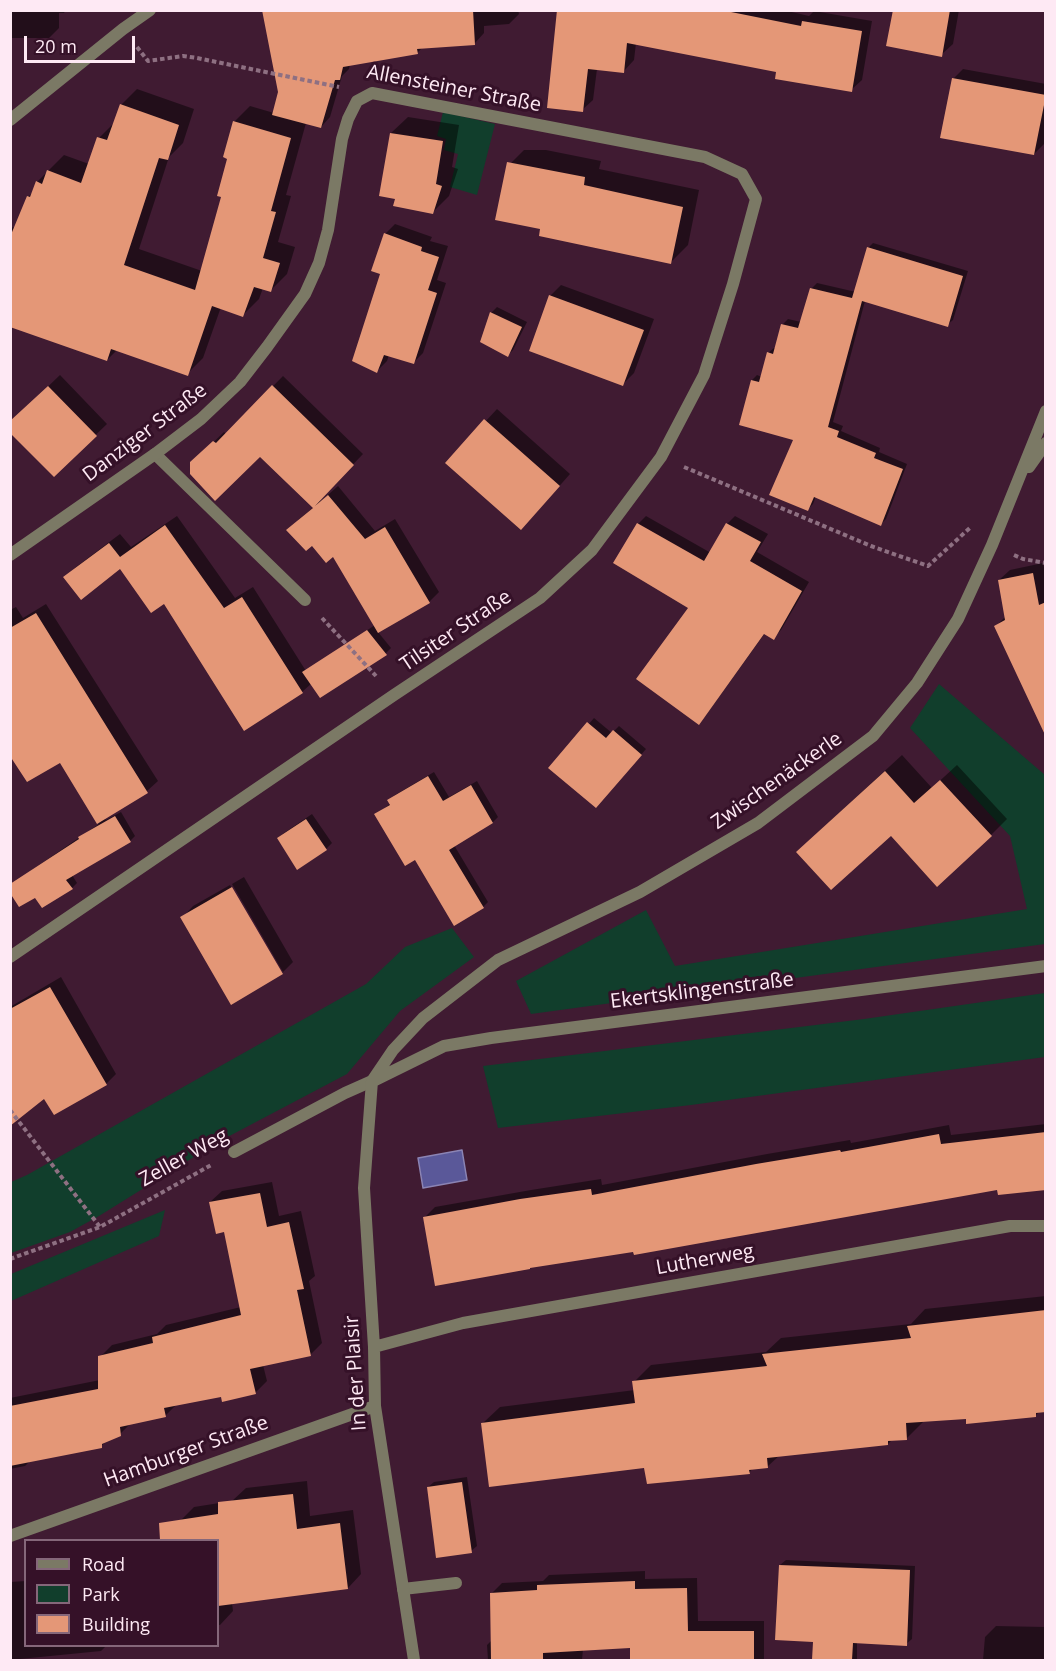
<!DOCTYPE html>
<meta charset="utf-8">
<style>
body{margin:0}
#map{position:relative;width:1056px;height:1671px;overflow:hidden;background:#401b32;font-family:"Open Sans",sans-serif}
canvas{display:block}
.frame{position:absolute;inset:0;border:12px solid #fee9f4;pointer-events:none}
.legend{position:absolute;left:24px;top:1539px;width:195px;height:108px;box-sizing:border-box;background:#351128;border:2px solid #85677a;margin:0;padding:8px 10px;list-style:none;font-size:18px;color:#fee9f4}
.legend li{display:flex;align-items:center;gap:12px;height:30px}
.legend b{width:30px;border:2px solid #85677a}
.scale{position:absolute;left:24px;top:36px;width:111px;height:27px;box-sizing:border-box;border:3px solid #fee9f4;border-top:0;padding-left:8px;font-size:18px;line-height:21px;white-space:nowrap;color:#fee9f4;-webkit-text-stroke:4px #351128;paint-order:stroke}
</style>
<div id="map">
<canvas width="1056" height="1671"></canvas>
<div class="frame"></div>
<ul class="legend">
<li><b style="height:8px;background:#7b7965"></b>Road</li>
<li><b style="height:16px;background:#113e2c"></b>Park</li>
<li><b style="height:16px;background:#e49777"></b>Building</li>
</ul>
<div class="scale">20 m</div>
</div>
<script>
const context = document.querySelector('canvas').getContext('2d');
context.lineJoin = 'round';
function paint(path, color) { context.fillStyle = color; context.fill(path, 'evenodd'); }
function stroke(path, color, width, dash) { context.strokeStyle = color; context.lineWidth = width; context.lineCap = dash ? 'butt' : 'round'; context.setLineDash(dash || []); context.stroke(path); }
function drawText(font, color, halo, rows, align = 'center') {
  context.font = font + ' "Open Sans",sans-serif'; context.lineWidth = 6; context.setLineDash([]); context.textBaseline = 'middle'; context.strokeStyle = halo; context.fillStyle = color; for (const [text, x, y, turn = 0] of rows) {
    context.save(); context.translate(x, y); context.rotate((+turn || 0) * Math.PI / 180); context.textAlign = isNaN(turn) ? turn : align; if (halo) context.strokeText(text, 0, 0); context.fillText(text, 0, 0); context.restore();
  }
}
paint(new Path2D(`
 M443 112 495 124 477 195 450 187 458 154 444 150 446 139 437 136Z
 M939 684 1045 775V944L531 1014 516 981 646 910 675 966 1027 909 1010 836 910 728Z
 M452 928 474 957 400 1011 347 1074 218 1142 99 1216 70 1232 11 1253V1182L27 1175 366 984 405 947Z
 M1045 993V1057L691 1105 498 1128 483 1066 864 1019Z
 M165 1210 159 1236 11 1301V1274Z`), '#113e2c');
const water = new Path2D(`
 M462 1150 467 1180 423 1188 418 1158Z`);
paint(water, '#5a5899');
stroke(water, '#8b84b4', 1.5);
paint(new Path2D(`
 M10 10H66L64 13H59V28L49 38H10Z
 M263 10H518L519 14 509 24 484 26V33L475 43 423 47 417 53 350 64 349 69 342 76 330 117 321 127 306 123 286 195 291 196 278 242 295 247 287 274 271 290 263 288 259 299 243 315 221 307 203 358 187 374 117 350 107 360 10 319V227L16 228 28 197 34 191 37 182 64 155 89 164 99 138 116 121 121 105 137 89 194 109 183 143 169 157 139 249 202 271 223 196 234 122 250 106 274 113 279 92Z
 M558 10H783L809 16 814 11 872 21 862 80 851 90 778 71 636 43 634 60 624 71 597 69 593 100 582 110Z
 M895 10H959L953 44 941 55Z
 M963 69 1046 84V135L1044 144 1034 154 953 79Z
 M408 117 459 125 452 167 458 169 449 196 433 212 397 197 391 133Z
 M524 150H546L601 161 599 169 699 190 688 245 671 262 542 227 507 167Z
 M395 224 432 237 430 241 448 246 437 280 446 283 423 353 413 363 389 355 387 361 377 371 385 234Z
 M873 243 968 271 953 320 947 325 865 301 833 422 843 426 841 431 880 448 879 452 907 464 886 519 881 524 816 496 813 504 808 509 795 439 752 380 757 375 762 377 768 353 774 348H776L783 324 788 319 801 322 811 289 817 283 856 292 868 248Z
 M561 285 654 319 634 373 623 384 550 296Z
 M497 307 527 322 513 350 508 355 482 341 491 313Z
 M60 375 107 424 54 475 10 423Z
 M283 376 363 454 319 500 321 501 338 486 375 531 395 519 439 592 429 602 378 632 391 648 386 653 320 696 312 683 302 692 164 602 121 567 65 577 76 567 120 534 131 547 177 516 235 598 253 587 306 671 375 625 333 555 298 520 314 507 260 455 192 463 224 432 226 434Z
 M497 409 570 474 532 517 447 463Z
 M646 516 711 553 727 524 735 516 768 534 757 552 809 582 781 630 773 638 765 633 706 715 698 723 691 608 638 524Z
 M1043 563 1046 577V726L996 626 1006 616 999 580 1010 570Z
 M46 604 158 781 147 791 104 818 106 820 121 812 135 836 130 841 72 875 77 883 72 888 10 885 99 824 60 761 10 753V610L16 607 23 618Z
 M594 718 612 733 619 726 646 749 601 801 551 768Z
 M902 755 932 788 957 765 1007 819 991 835 891 834 815 835Z
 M434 772 449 797 477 781 498 817 493 822 454 845 488 902 483 907 416 858 376 815 391 803 389 800 395 795Z
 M312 814 332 843 326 849 298 868 278 838 284 833Z
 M244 877 293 962 283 972 232 884Z
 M230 885 280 972H283L232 1003 182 918 193 906Z
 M61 977 116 1074 106 1084 45 1097 10 1124V1007Z
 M1046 1124V1189L998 1188 634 1250 424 1218 435 1207 531 1190 601 1179 602 1185 767 1154 850 1140 851 1143 949 1125 951 1135Z
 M272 1182 279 1216 301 1211 315 1276 309 1281 322 1343 310 1355 263 1365 267 1381 255 1393 222 1395 177 1404 166 1415 131 1423 120 1434 108 1440 101 1446 31 1460 25 1466 10 1469V1398L100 1380V1357L112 1345 157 1334 166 1325 241 1307 225 1231 210 1202 222 1191Z
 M1046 1296V1411H1040L1036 1415 967 1417 923 1421V1422L906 1439 892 1440 888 1444 780 1455 767 1467 753 1468 749 1473 645 1466 483 1423 500 1407 635 1390 634 1382 651 1365 766 1352 781 1338 911 1324 925 1309Z
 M467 1477 477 1546 471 1551 428 1487 434 1482Z
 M307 1481 310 1516 353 1510 361 1574 348 1588 232 1603 233 1611 220 1625H218V1540H184L181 1520 194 1507 232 1501 246 1488Z
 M786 1560 915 1566 912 1639 906 1644 857 1642V1660H813L814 1640 780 1565Z
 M645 1571V1579L697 1578 698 1621H764V1660H631V1646L583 1649 582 1660H488L487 1645 492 1640 491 1594 502 1583 543 1581 549 1575Z
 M26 1581V1646H106L101 1651 10 1660V1582Z
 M996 1626 1046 1627V1660H983L985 1637Z`), '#0007');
paint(new Path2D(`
 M262 10H473L475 45 417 49 418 54 343 67 340 80H335L321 128 272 115 278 92Z
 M557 10H721L801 26 802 21 862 31 852 92 775 79 776 72 627 43 624 73 588 69 583 112 547 108Z
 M893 10H950L942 57 886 46Z
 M952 78 1046 95 1034 155 940 138Z
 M120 104 179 125 168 160 159 158 124 265 195 290 221 197 217 196 227 159 223 157 233 121 291 138 271 211 276 212 263 258 280 263 271 292 254 287 243 317 212 306 188 376 111 349 107 361 10 327V237L27 196 30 197 36 181 42 184 47 170 81 183 97 137 107 140Z
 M390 133 443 141 436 184 442 186 433 214 393 206 395 199 379 196Z
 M507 162 585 177 584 185 683 207 671 264 539 236 540 229 495 220Z
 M384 233 422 247 421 251 439 257 428 290 437 293 414 364 384 355 377 373 352 361 380 274 371 271Z
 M867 247 963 276 948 327 862 301 828 427 839 431 837 437 876 453 874 458 903 469 881 526 814 497 808 511 769 495 793 440 739 425 751 380 759 382 767 352 773 354 781 324 798 328 810 288 852 298Z
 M549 295 644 330 623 386 529 351Z
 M490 312 522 327 508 357 480 342Z
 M272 385 354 465 315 506 328 495 365 539 385 527 430 603 378 633 333 557 326 563 312 546 306 551 286 530 313 508 260 457 215 501 190 474V462L213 441 216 443Z
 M48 386 97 436 54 477 10 433V421Z
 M484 419 560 486 521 530 445 463Z
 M637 523 704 561 726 523 761 542 750 561 802 591 774 640 764 634 699 725 636 679 688 608 613 563Z
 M165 525 224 608 242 597 303 693 244 731 164 604 151 613 120 569 81 600 63 577 109 543 120 557Z
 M1033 573 1039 605 1046 602V737L994 626 1005 620 998 580Z
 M36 613 148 793 97 824 60 763 27 782 10 756V628Z
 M367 630 387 655 320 698 302 672Z
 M587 722 606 738 613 730 642 755 596 808 548 768Z
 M885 771 914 803 940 780 992 836 937 887 891 836 831 890 796 852Z
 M428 776 443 801 471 785 493 823 449 850 484 908 454 926 415 860 405 866 374 814 390 805 387 800Z
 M115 816 131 842 66 880 73 889 42 908 35 898 19 907 10 893V884L79 839 78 837Z
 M306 819 327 850 297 870 277 838Z
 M232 887 283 974 231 1005 180 917Z
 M50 987 107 1085 54 1115 44 1099 10 1126V1009Z
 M1046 1132V1190L998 1195 997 1190 634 1255 633 1252 530 1268V1269L435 1286 423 1217 520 1199 591 1189 592 1195 756 1164 840 1150 841 1152 939 1134 941 1144Z
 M260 1193 267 1227 289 1222 304 1289 297 1290 311 1356 250 1369 256 1394 222 1402 221 1397 164 1408 166 1417 120 1427 121 1436 102 1444V1448L10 1466V1406L98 1389V1356L153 1343 152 1337 241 1315 224 1232 216 1234 209 1202Z
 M1046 1310V1412L1036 1413V1417L966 1424V1419L906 1423 907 1440 888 1441V1445L767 1458 768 1468 749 1470 750 1474 647 1484 644 1468 489 1487 481 1423 635 1403 632 1381 767 1366 762 1354 911 1338 907 1326Z
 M462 1482 472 1553 436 1558 427 1487Z
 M293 1494 297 1529 340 1523 348 1589 218 1606V1540H160L159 1523 218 1514V1502Z
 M779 1565 910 1570 907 1646 853 1643 852 1660H812L813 1642 775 1640Z
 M635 1581V1589L687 1588 688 1631H754V1660H630V1648L543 1653V1660H491L490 1593 537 1590V1585Z`), '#e49777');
stroke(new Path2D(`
 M137 47 148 61 183 56 197 58 339 87
 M684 467 871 546 928 566 971 527
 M1014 555 1023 559 1046 563
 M322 618 376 676
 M10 1110 100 1227
 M10 1259 100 1227 213 1164`), '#8e7082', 4, [4.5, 3]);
stroke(new Path2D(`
 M155 454 305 600
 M234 1152 345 1093 372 1081
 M403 1589 456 1583`), '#7b7965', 12);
stroke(new Path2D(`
 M10 120 123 29 150 10
 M1029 467 1046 443
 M10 555 155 454 201 419 240 382 267 347 305 294 319 263 328 230 342 139 348 119 357 101 372 93 705 157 742 174 756 199 733 284 704 375 661 457 592 550 540 598 394 695 10 957
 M373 1081 444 1046 491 1038 1046 966
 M374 1347 463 1323 1010 1226H1046
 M10 1536 375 1406
 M414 1660 375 1406 374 1347 364 1188 372 1081 393 1050 423 1018 498 960 640 892 758 823 873 736 917 683 958 619 992 545 1046 411`), '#7b7965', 12);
drawText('20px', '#fee9f4', '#351128', [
 ["Allensteiner Straße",454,89,11],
 ["Danziger Straße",145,433,-37],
 ["Tilsiter Straße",456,631,-34],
 ["Zwischenäckerle",777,781,-35],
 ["Ekertsklingenstraße",702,991,-7],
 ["Zeller Weg",184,1158,-29],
 ["Lutherweg",705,1260,-10],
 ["In der Plaisir",356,1373,-94],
 ["Hamburger Straße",186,1452,-20]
]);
</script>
